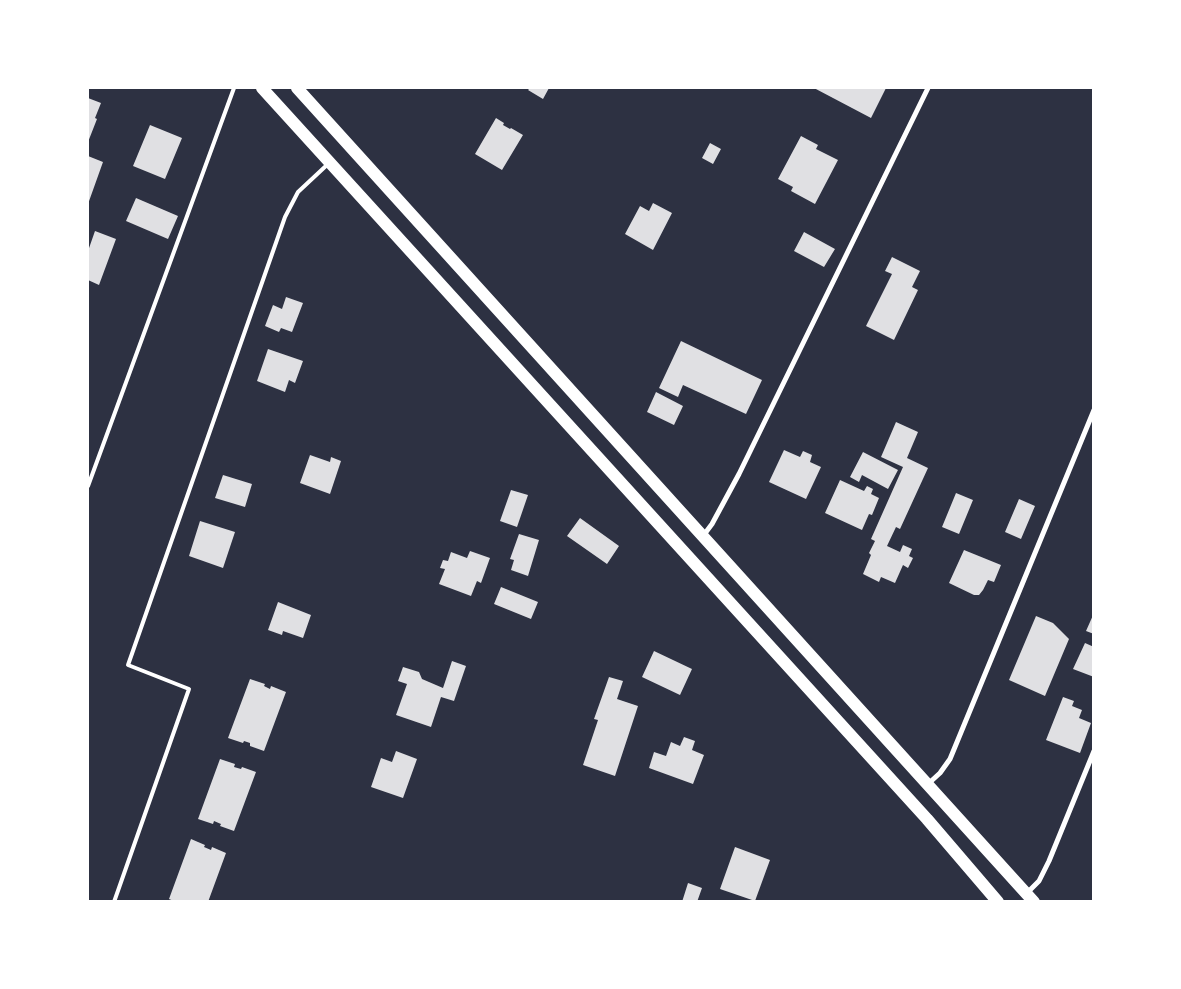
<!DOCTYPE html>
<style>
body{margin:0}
#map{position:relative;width:1181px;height:989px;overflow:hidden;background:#2d3142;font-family:"Space Grotesk",sans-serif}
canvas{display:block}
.frame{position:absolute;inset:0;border:89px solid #fff;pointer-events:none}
</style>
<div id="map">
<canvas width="1181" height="989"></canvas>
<div class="frame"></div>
</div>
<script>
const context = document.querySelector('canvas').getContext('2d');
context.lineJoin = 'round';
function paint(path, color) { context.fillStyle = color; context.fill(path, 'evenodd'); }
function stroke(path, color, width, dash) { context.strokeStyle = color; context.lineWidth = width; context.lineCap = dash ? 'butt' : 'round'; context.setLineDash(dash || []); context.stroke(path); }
paint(new Path2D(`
 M530 88H549L543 99 528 90Z
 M814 88H886L871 118Z
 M88 98 101 103 95 118 97 119 88 142Z
 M496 118 504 123 503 125 510 129 511 128 523 135 502 170 475 154Z
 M150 125 182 138 165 179 133 166Z
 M801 136 818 145 816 149 838 160 815 204 791 191 793 187 778 179Z
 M710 143 721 149 713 164 702 158Z
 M88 156 103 162 88 204Z
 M136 198 178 216 168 239 126 221Z
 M653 203 672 213 653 250 625 234 640 206 649 211Z
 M95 231 116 239 99 285 88 280V251Z
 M804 232 835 249 824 267 794 251Z
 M892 257 920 271 912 287 918 290 894 340 866 326 892 274 885 271Z
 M286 297 303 303 292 332 281 328 279 332 265 326 273 305 282 309Z
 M681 341 762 380 746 414 683 385 678 397 659 388Z
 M268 349 303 361 295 383 289 380 285 392 257 381Z
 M656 392 683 406 674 425 647 412Z
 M896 422 918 432 907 458 928 468 900 529 896 527 887 546 900 552 903 545 912 549 909 556 913 558 908 568 903 565 895 583 881 577 879 582 863 574 871 555 869 553 875 541 871 539 903 467 881 457Z
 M784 450 800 457 803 451 812 455 810 462 821 467 806 499 769 482Z
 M863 452 898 470 888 489 862 475 859 482 850 477Z
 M310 455 330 462 331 457 341 461 330 494 300 483Z
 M223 475 252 484 245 507 215 498Z
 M840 480 864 491 867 486 873 489 871 494 879 498 872 515 869 514 862 530 825 513Z
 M511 490 528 495 517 527 500 521Z
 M956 493 973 500 959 534 942 527Z
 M1019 499 1035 506 1021 539 1005 532Z
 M580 518 619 546 607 564 567 536Z
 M200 521 235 532 223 568 189 556Z
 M519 534 539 540 528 576 511 570 514 560 510 559Z
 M964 550 1001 565 994 582 988 580 983 590 979 595H974L949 583Z
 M470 551 490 558 481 583 477 581 471 596 439 584 445 569 440 568 443 560 448 561 451 552 467 558Z
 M501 587 538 602 531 619 494 604Z
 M278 602 311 615 303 638 283 631 282 635 268 630Z
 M1094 613V634L1086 631Z
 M1036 616 1053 623 1069 639 1045 696 1009 680Z
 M1085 643 1094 647V677L1073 669Z
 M654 651 692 669 680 695 642 677Z
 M452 661 466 666 454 701 441 697 431 727 396 715 407 684 398 681 403 667 419 672 422 679 443 688Z
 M609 677 623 681 617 699 638 706 615 776 583 765 598 720 594 719Z
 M250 679 265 684 264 686 270 689 271 686 286 692 264 751 250 746V743L244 741 243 743 228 738Z
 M1063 697 1074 701 1072 706 1082 710 1079 718 1091 723 1080 753 1046 740Z
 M684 737 695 741 692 750 704 755 693 784 649 768 654 752 666 756 671 742 680 746Z
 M396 751 417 759 403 798 371 787 381 758 392 762Z
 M220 759 235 764 234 767 241 769 242 767 256 772 234 831 220 826 221 824 214 821 213 824 198 819Z
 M191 839 205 845 204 847 211 850 212 847 226 853 208 902H176L169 899Z
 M735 847 770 860 755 901 720 889Z
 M688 883 702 888 697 902H682Z`), '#e0e0e3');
stroke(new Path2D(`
 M88 486 234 88
 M114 902 189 689 128 665 285 217 298 192 328 164`), '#fff', 4);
stroke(new Path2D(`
 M703 536 712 524 739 474 928 88
 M928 784 940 773 950 759 1094 410
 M1027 893 1039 881 1049 861 1094 751`), '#fff', 5);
stroke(new Path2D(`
 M262 88 927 819 998 902
 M297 88 1034 902`), '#fff', 12);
</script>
